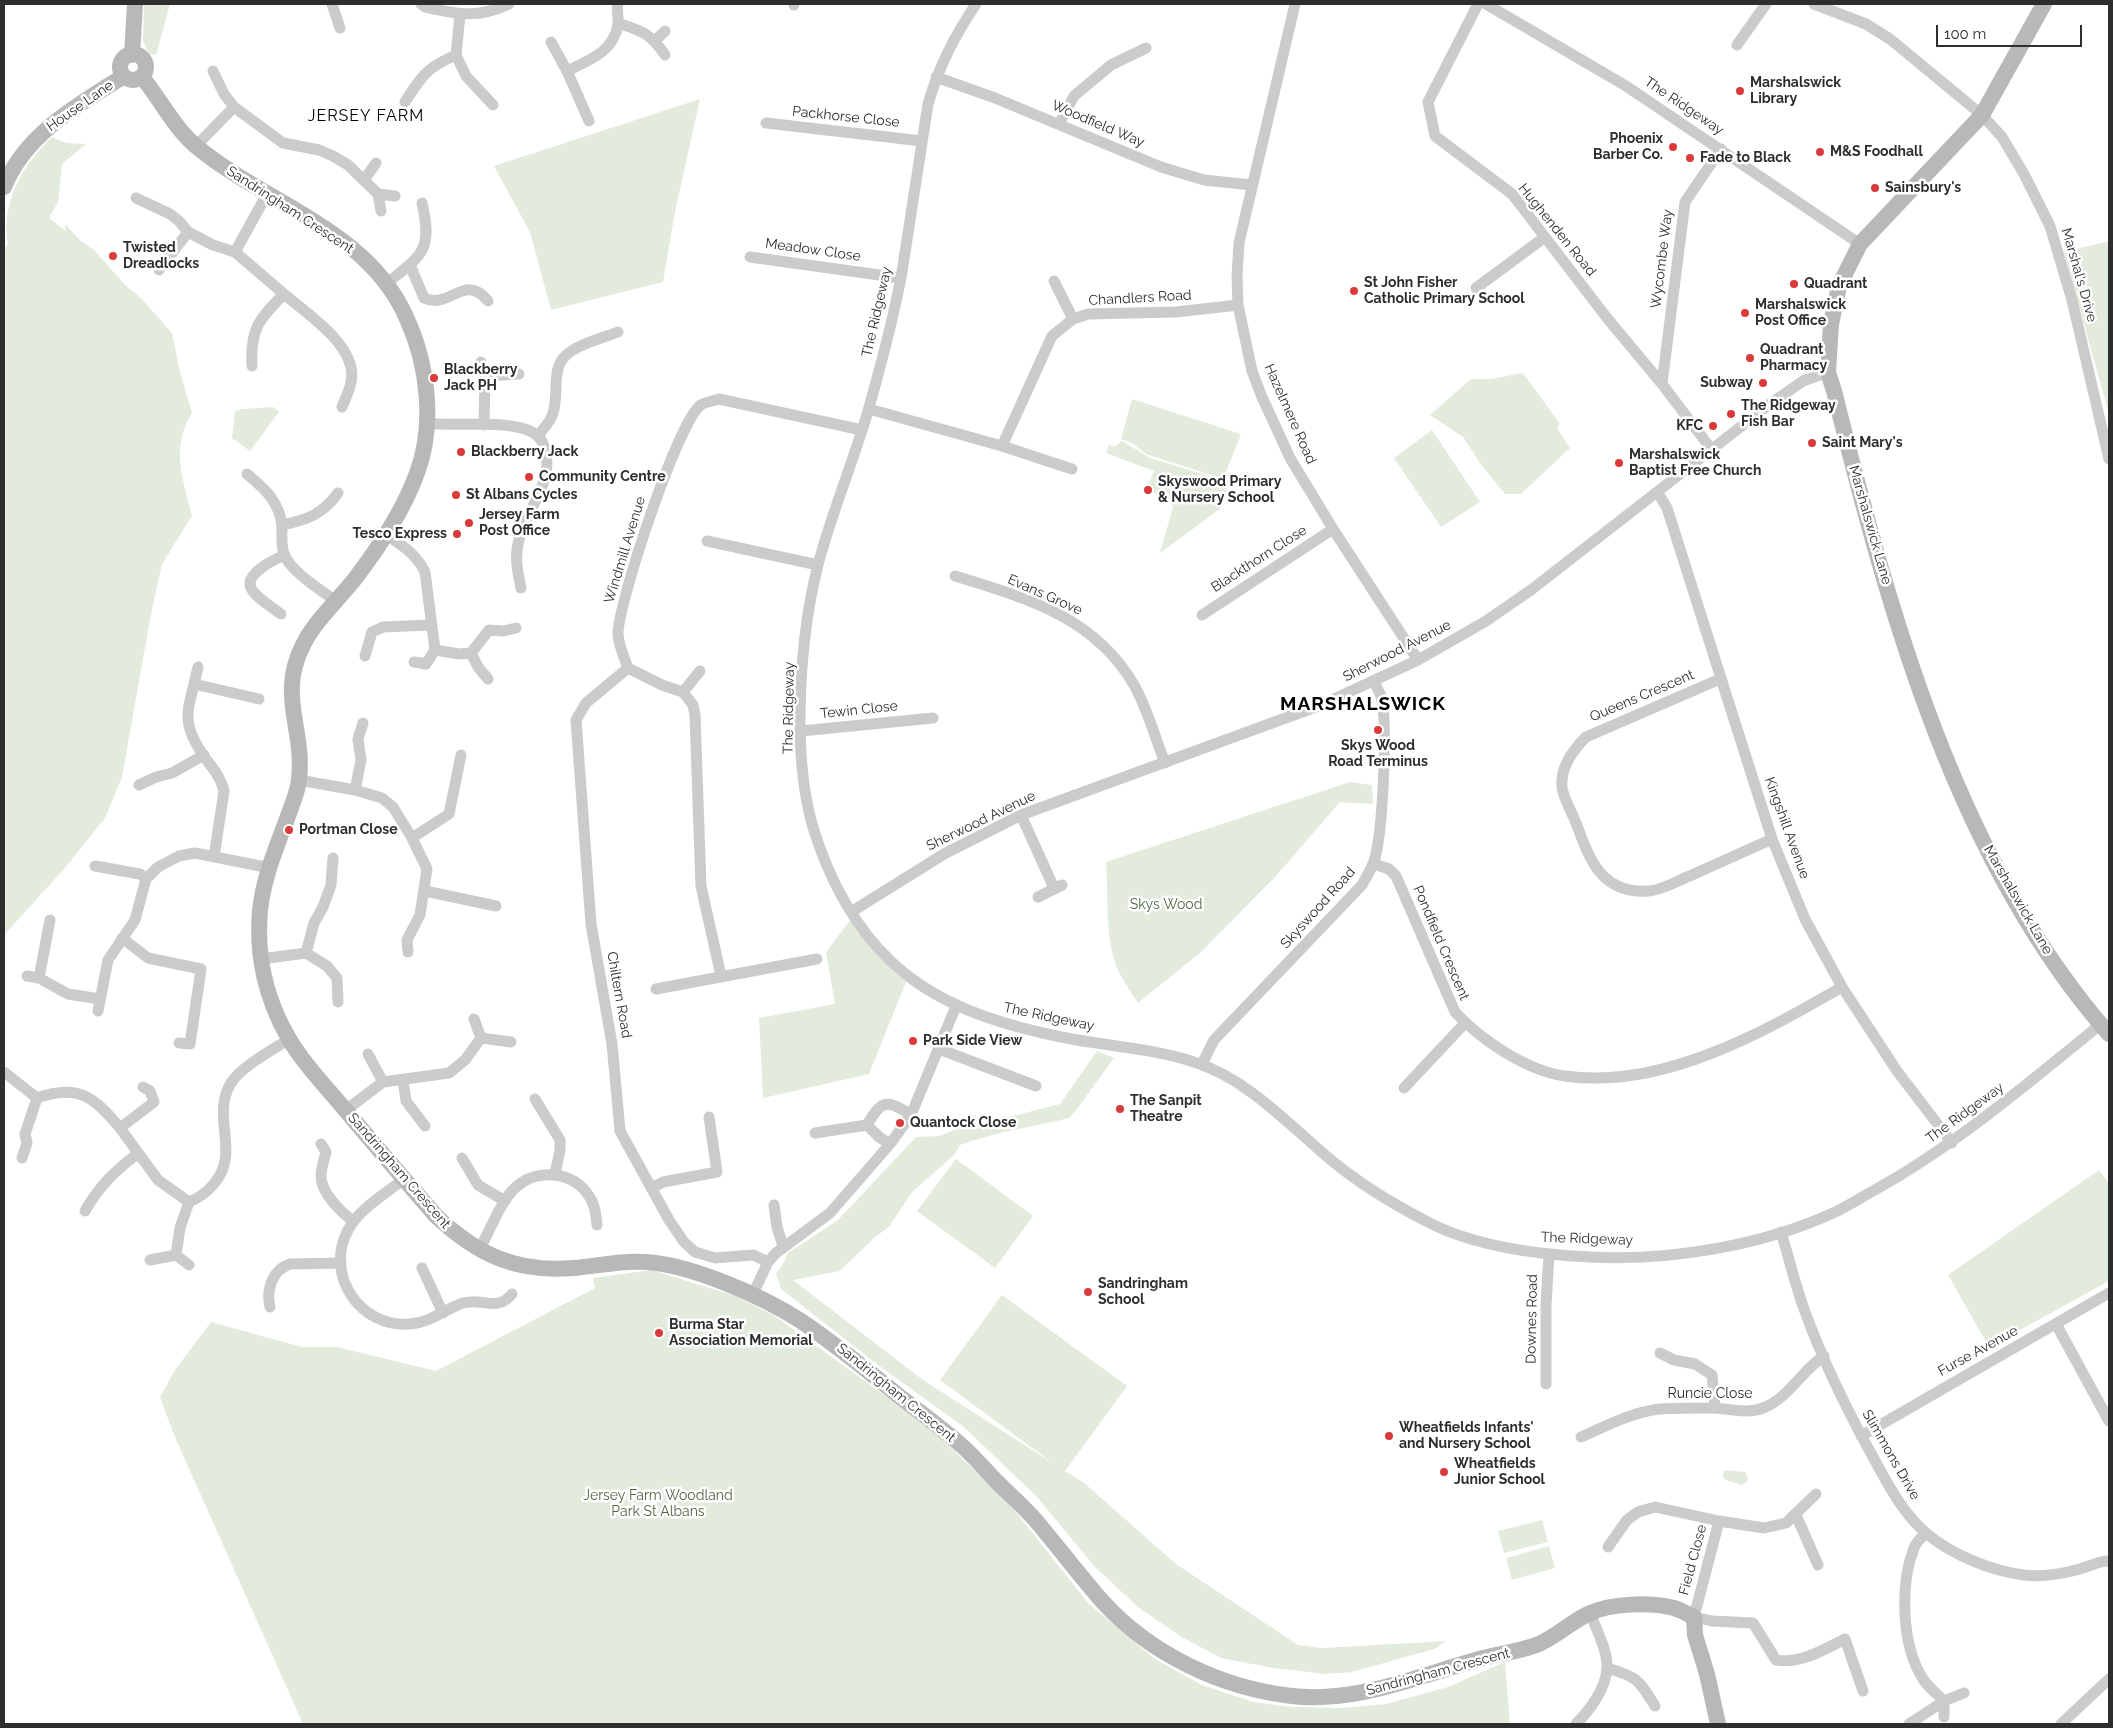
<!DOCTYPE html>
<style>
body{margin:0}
#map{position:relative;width:2113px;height:1728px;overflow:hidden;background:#fff;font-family:Raleway,sans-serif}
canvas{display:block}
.frame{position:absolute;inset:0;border:5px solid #2e2e2e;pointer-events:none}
.scale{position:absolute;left:1936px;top:25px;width:146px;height:22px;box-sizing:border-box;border:2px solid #2e2e2e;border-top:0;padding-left:6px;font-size:15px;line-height:18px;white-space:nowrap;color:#2e2e2e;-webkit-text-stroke:4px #fff;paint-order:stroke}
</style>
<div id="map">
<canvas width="2113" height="1728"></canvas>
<div class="frame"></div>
<div class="scale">100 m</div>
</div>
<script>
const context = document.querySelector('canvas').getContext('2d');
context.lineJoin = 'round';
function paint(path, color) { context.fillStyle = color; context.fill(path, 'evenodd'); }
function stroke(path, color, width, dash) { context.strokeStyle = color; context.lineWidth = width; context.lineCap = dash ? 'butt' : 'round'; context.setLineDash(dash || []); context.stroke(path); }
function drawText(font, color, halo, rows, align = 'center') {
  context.font = font + ' Raleway,sans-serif'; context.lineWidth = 5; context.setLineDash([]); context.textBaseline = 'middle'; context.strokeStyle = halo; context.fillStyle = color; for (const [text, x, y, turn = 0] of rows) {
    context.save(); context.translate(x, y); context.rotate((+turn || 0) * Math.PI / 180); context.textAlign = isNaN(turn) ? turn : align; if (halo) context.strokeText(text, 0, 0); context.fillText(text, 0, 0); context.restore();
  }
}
paint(new Path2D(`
 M144 4H170L156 55 149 54 143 41Z
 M700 99 675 212 663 282 551 310 530 232 494 166Z
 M52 137 66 143 86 144 62 164 58 202 49 218 66 231 65 224 81 241 94 250 126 286 140 297 172 333 179 368 192 413C170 448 183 479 192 516L162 564 151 614 122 777 105 818 65 868 4 935V250L8 244C0 203 24 163 52 137Z
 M2109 241V414L2064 252Z
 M1523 373 1560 424 1557 428 1570 448 1521 494H1505L1482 466 1463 437 1430 415 1471 379H1491Z
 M1132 399 1241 434 1223 479 1146 454 1132 443 1121 439Z
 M273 407 279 412 250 451 232 438 235 411 242 409Z
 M1432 430 1480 502 1441 527 1394 458Z
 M1122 441 1150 458 1229 482 1220 509 1160 553 1173 507 1169 499 1146 490 1154 471 1106 453 1109 445 1114 447Z
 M1350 782 1372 785 1373 804 1340 802 1276 876 1200 953 1138 1003C1131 992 1123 981 1118 970 1104 937 1109 898 1106 862Z
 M851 919 906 982 869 1074 763 1098 759 1018 835 1004 826 952Z
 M1097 1051 1114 1058 1074 1113 1069 1118C1033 1127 995 1132 960 1145L955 1154 912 1192 889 1227 875 1237 840 1271 793 1280 923 1380 1054 1464 940 1380 1002 1295 1127 1386 1065 1471 1083 1482 1176 1564 1298 1645 1321 1648 1446 1641 1434 1649 1352 1672 1326 1674 1273 1668 1221 1658 1180 1636 1138 1607 1095 1567 1037 1497 964 1427 878 1365 781 1289 776 1274 782 1266 788 1253 838 1220 916 1137 939 1136 965 1126 993 1121 1060 1104Z
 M956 1159 1033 1216 995 1268 917 1211Z
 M2099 1170 2109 1183V1281L1989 1347 1948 1275Z
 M651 1270 736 1296 775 1316 930 1428 1007 1501 1089 1604 1155 1659 1202 1685 1253 1702 1292 1707 1341 1708 1386 1704 1448 1687 1505 1662 1510 1724H303L174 1435 160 1397 175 1370 211 1322 302 1347H337L436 1371 595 1288 593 1278Z
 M1725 1470 1745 1472 1748 1478 1746 1483 1741 1485 1724 1479 1723 1475Z
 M1542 1520 1548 1542 1504 1553 1498 1531Z
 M1549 1546 1555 1568 1512 1580 1506 1558Z`), '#e3ebdd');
stroke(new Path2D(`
 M332 4 340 28
 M421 4 425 7C457 14 477 19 509 4
 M976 4C954 37 939 66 928 104 919 160 911 216 902 272 894 316 882 361 870 404 855 458 832 511 818 565 800 636 793 741 809 812 813 830 820 849 827 866 874 976 948 1014 1061 1037 1106 1046 1151 1048 1194 1062 1248 1079 1289 1125 1331 1160 1360 1184 1393 1204 1426 1221 1472 1246 1539 1255 1591 1257 1669 1261 1761 1246 1833 1213 1847 1207 1860 1198 1873 1191 1956 1145 2027 1084 2101 1024
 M1295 4 1239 243 1237 276 1238 305 1252 371 1262 397 1290 458 1333 529 1418 660
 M1478 4 1428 102 1435 136 1512 194 1607 318 1662 384 1712 450
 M1486 4 1626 86 1860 244
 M1814 4 1866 24 1890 39 1982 115 2002 137 2024 174 2050 226 2072 300 2109 459
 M794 5V4
 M460 15 456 55 466 76 493 105
 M618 23C642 31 650 33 665 55
 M655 41 665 31
 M551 42 567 71 589 121
 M1737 45 1766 4
 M213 71 224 94 234 107 283 143 319 150 333 156 348 165 378 194
 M567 71C589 60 614 52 618 24 619 17 616 11 618 4
 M936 77 995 98 1161 167 1204 180 1252 185
 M405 102C421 77 427 67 456 55
 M766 123 922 141
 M1059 124 1074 96 1111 65 1146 48
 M196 146 234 107
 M364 180 376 163
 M136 198 170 214 179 221 188 232 213 245 235 252
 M381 211 378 194 395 196
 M750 257 901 278
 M410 265 424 298C450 310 464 272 488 301
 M159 270 188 232
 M1054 281 1073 319
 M386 284C422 255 433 251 422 203
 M1476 288 1545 237
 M284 294C307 314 359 347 351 382 350 390 345 399 342 407
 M481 362 485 376
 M252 366C250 329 259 319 284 294L235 252 267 194
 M1662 384 1685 202 1721 149
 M869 409 1002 446 1072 469
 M426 423C458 427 494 420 525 429 534 432 541 437 544 446 556 478 529 506 520 536 514 554 517 570 521 588
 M484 425 485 376 519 374
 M538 436C543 429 551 421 553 413 560 392 549 366 570 352 583 342 603 338 618 332
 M1002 446 1052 336 1073 319 1088 314 1176 312 1238 305
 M247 474C265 489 280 502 282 527 282 536 281 546 284 554 290 571 322 591 336 601
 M1658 493 1667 508 1772 839 1805 919 1842 987 1897 1071 1952 1143
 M282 525C307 520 323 514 338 493
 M385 534C402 545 416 554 425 572L435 650 426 664 414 662
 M707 541 818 565
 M955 576C1026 598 1095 617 1134 685 1146 705 1156 740 1165 763
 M281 614C272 607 256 598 251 588 244 574 275 559 285 555
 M1202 615 1333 529
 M435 650 459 654 471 653 489 630 503 631 516 628
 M471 653 478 667 488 679
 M365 656 372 632 383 627 431 625
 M198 667C189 710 178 719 205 758 213 768 221 778 224 791L214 857
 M628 668 586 703 576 720 591 924 612 1044 620 1131 669 1220 684 1242 695 1252 715 1258 753 1255 768 1262
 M1720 679 1586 737C1573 750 1560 767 1562 787 1563 798 1572 812 1576 823 1590 860 1601 894 1649 891 1663 890 1679 880 1692 875 1719 863 1745 851 1772 839
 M194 684 259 699
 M683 692 700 671
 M801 731 933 718
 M299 780 355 790 382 798 393 807 412 838 427 869 420 915 407 940 408 952
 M139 785 156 777 172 773 204 755
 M355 790 361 760 358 739 363 723
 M1021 815 1054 888
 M412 838 449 814 461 755
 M1374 864 1389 869 1396 876 1455 1012C1481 1040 1527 1071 1565 1076 1661 1090 1762 1033 1842 987
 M95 866 140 874 146 879
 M425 891 496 906
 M1038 897 1062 885
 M851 912 944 854 1021 815 1321 705 1418 660 1486 621 1531 590 1770 404 1803 381 1828 372
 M122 938 148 958 201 969 190 1044 179 1043
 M306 953 314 923 323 907 331 885 333 858
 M261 959 306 953 327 966 337 978 338 1002
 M27 976 39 978 68 994 100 999
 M721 976 701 886 695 715 693 705 683 692 662 685 628 668C624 657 619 646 618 635 617 605 679 419 701 405 705 402 713 401 719 399L862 430
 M39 978 50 920
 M656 989 817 959
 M98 1011 108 960 135 920 146 879 158 867 179 856 195 853 270 868
 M481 1038 511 1042
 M939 1049 1036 1086
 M368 1054 383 1082
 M1202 1064 1214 1040 1362 885C1366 878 1370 871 1373 864 1383 839 1388 722 1381 696 1379 691 1376 686 1374 682
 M4 1072 37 1098
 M403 1080 406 1101 425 1126
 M143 1087 150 1091 154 1102 120 1128 158 1180 189 1202
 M1404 1088 1465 1023
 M535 1099 560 1140V1150L555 1174
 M346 1110 383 1082 449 1073 465 1060 481 1038 474 1019
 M815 1133 867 1125
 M321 1144 326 1152C324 1160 321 1169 321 1176 321 1193 341 1212 353 1221
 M890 1144 879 1137 867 1125C881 1101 886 1098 911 1115
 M22 1158 27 1143 25 1134 37 1098C78 1083 94 1097 120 1128
 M462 1158 478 1185 505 1201
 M404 1179C385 1194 359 1209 348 1230 324 1275 360 1328 410 1324 430 1323 445 1309 463 1303 483 1297 496 1313 512 1294
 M652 1188 663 1182 717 1172 709 1117
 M774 1205 777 1227 783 1246
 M85 1211C100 1185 114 1172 137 1154
 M1781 1232C1789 1258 1795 1284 1804 1309 1822 1359 1847 1410 1873 1457 1887 1483 1903 1514 1927 1534 1953 1555 1991 1571 2024 1575 2042 1577 2062 1574 2080 1569 2090 1566 2098 1561 2109 1561
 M479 1250C490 1232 500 1201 516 1187 537 1168 573 1171 589 1196 595 1204 596 1215 597 1225
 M176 1255 180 1228 189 1202C199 1198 206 1193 213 1185 242 1153 210 1117 231 1083 242 1066 271 1051 289 1039
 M150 1260 176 1255 189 1265
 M422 1268 443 1313
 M753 1294 768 1262 776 1253 830 1213 890 1144 911 1115 956 1006
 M270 1307C266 1290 272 1270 290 1264L341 1263
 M2056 1324 2109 1421
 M1660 1353 1674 1360 1695 1364 1712 1375 1715 1407
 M1546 1384V1305L1549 1255
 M1861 1436 2109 1293
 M1581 1437C1606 1426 1632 1412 1660 1409 1675 1408 1691 1408 1706 1408 1725 1407 1745 1415 1763 1408 1788 1399 1802 1370 1824 1356
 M1796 1515 1818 1565
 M1719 1521 1694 1617 1712 1621 1753 1623 1776 1660C1801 1664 1823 1650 1845 1639L1863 1691
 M1608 1547 1627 1520 1638 1512 1655 1507 1719 1521 1764 1528 1786 1523 1816 1494
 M1607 1668C1638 1677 1638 1679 1655 1706
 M1944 1717V1701L1964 1693
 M1576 1724C1589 1711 1606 1689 1607 1668 1608 1652 1596 1628 1590 1613
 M1909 1724 1944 1701C1937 1694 1928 1687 1923 1679 1901 1645 1900 1584 1914 1548 1916 1542 1922 1537 1926 1533
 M2061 1724 2109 1679`), '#cbcbcb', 11);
stroke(new Path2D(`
 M2044 4 1982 115 1860 244 1839 286 1831 324 1828 372 1834 391C1889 612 1956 860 2109 1034
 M120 67a13 13 0 1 1 26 0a13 13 0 1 1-26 0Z
 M132 55 135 4
 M142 77C161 100 174 128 197 147 266 204 369 230 407 319 428 365 435 425 417 473 404 509 377 550 354 580 338 600 314 622 303 645 277 696 305 729 299 779 298 793 291 806 287 819 276 848 263 879 260 911 256 955 266 999 288 1037 303 1064 332 1093 352 1118 380 1151 408 1184 437 1217 478 1255 517 1273 574 1268 598 1266 622 1260 646 1262 692 1265 762 1296 801 1321 835 1344 867 1370 899 1396 920 1412 942 1428 961 1445 974 1456 985 1470 997 1482 1012 1497 1029 1511 1042 1528 1062 1552 1081 1577 1102 1601 1150 1654 1221 1688 1292 1696 1357 1703 1415 1677 1476 1660 1496 1654 1519 1652 1539 1644 1557 1636 1571 1622 1588 1614 1610 1603 1651 1602 1674 1608 1681 1610 1687 1614 1694 1617L1695 1635 1707 1674 1718 1724
 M4 187C25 134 78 105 124 76`), '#b8b8b8', 16);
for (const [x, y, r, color] of [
 [1740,91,5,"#db3a3a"],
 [1673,147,5,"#db3a3a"],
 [1820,152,5,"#db3a3a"],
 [1690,158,5,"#db3a3a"],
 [1875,188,5,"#db3a3a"],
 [113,256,5,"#db3a3a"],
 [1794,284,5,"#db3a3a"],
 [1354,291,5,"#db3a3a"],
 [1745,313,5,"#db3a3a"],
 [1750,358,5,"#db3a3a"],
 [434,378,5,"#db3a3a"],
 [1763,383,5,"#db3a3a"],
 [1731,414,5,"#db3a3a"],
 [1713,426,5,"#db3a3a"],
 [1812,443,5,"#db3a3a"],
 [461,452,5,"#db3a3a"],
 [1619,463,5,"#db3a3a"],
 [529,477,5,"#db3a3a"],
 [1148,490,5,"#db3a3a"],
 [456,495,5,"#db3a3a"],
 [469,523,5,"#db3a3a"],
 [457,534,5,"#db3a3a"],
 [1378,730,5,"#db3a3a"],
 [289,830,5,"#db3a3a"],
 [913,1041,5,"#db3a3a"],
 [1120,1109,5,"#db3a3a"],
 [900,1123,5,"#db3a3a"],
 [1088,1292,5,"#db3a3a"],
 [659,1333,5,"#db3a3a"],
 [1389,1436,5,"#db3a3a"],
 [1444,1472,5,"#db3a3a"]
]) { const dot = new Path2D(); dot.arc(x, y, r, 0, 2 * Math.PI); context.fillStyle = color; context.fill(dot); stroke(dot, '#fff', 2); }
drawText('bold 14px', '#2e2e2e', '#fff', [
 ["Marshalswick",1750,83],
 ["Library",1750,99],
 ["Phoenix",1663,139,"right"],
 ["Barber Co.",1663,155,"right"],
 ["M&S Foodhall",1830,152],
 ["Fade to Black",1700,158],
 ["Sainsbury's",1885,188],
 ["Twisted",123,248],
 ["Dreadlocks",123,264],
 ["St John Fisher",1364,283],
 ["Catholic Primary School",1364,299],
 ["Quadrant",1804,284],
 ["Marshalswick",1755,305],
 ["Post Office",1755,321],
 ["Quadrant",1760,350],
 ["Pharmacy",1760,366],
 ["Blackberry",444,370],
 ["Jack PH",444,386],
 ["Subway",1753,383,"right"],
 ["The Ridgeway",1741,406],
 ["Fish Bar",1741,422],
 ["KFC",1703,426,"right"],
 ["Saint Mary's",1822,443],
 ["Blackberry Jack",471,452],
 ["Marshalswick",1629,455],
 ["Baptist Free Church",1629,471],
 ["Community Centre",539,477],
 ["Skyswood Primary",1158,482],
 ["& Nursery School",1158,498],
 ["St Albans Cycles",466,495],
 ["Jersey Farm",479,515],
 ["Post Office",479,531],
 ["Tesco Express",447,534,"right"],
 ["Skys Wood",1378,746,"center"],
 ["Road Terminus",1378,762,"center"],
 ["Portman Close",299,830],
 ["Park Side View",923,1041],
 ["The Sanpit",1130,1101],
 ["Theatre",1130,1117],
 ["Quantock Close",910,1123],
 ["Sandringham",1098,1284],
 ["School",1098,1300],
 ["Burma Star",669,1325],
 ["Association Memorial",669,1341],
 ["Wheatfields Infants'",1399,1428],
 ["and Nursery School",1399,1444],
 ["Wheatfields",1454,1464],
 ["Junior School",1454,1480]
], 'left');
drawText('14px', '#2e2e2e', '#fff', [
 ["House Lane",80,106,-35],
 ["The Ridgeway",1684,106,34],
 ["Packhorse Close",846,117,6],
 ["Woodfield Way",1098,124,23],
 ["Sandringham Crescent",290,210,33],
 ["Hughenden Road",1557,230,51],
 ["Meadow Close",813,250,8],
 ["Wycombe Way",1662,259,-83],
 ["Marshal's Drive",2079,275,74],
 ["Chandlers Road",1140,298,-3],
 ["The Ridgeway",877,312,-77],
 ["Hazelmere Road",1290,414,66],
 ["Marshalswick Lane",1870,525,74],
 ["Windmill Avenue",625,550,-73],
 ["Blackthorn Close",1259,559,-33],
 ["Evans Grove",1045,595,24],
 ["Sherwood Avenue",1397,651,-27],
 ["Queens Crescent",1642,696,-23],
 ["The Ridgeway",789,708,-89],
 ["Tewin Close",859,710,-6],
 ["Sherwood Avenue",981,821,-26],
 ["Kingshill Avenue",1787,828,70],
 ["Marshalswick Lane",2018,900,60],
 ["Skyswood Road",1318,908,-48],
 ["Pondfield Crescent",1441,943,67],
 ["Chiltern Road",619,995,80],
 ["The Ridgeway",1049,1017,12],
 ["The Ridgeway",1965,1113,-36],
 ["Sandringham Crescent",399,1171,49],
 ["The Ridgeway",1587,1239,2],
 ["Downes Road",1532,1319,-89],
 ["Furse Avenue",1978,1351,-29],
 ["Sandringham Crescent",896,1393,39],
 ["Runcie Close",1710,1394],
 ["Slimmons Drive",1891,1455,60],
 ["Field Close",1693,1560,-75],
 ["Sandringham Crescent",1438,1672,-15]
]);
drawText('14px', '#4e673e', '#fff', [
 ["Skys Wood",1166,905],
 ["Jersey Farm Woodland",658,1496],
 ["Park St Albans",658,1512]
]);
context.letterSpacing = '1px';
drawText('16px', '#000', '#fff', [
 ["JERSEY FARM",366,116]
]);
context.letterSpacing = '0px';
context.letterSpacing = '1px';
drawText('bold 19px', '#000', '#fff', [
 ["MARSHALSWICK",1363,704]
]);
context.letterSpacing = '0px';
</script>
